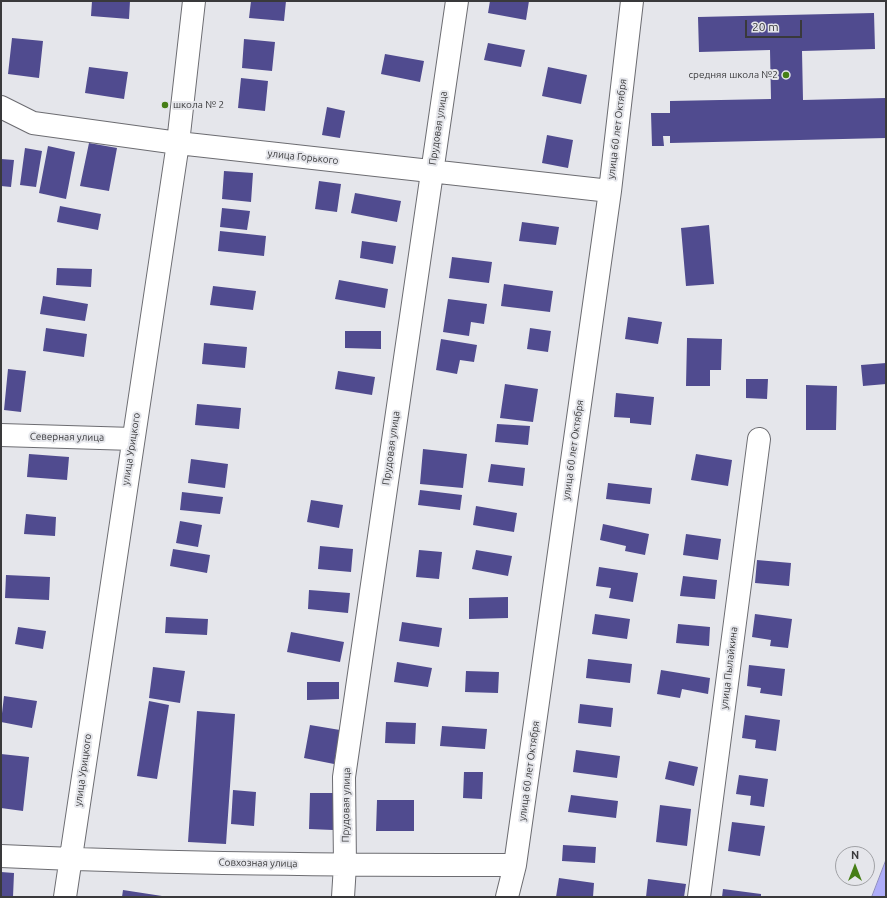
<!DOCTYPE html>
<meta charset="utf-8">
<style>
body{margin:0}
#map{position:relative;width:887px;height:898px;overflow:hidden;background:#e5e6eb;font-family:Ubuntu,sans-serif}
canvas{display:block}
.frame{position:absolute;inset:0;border:2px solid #39393b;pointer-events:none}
.north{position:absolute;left:835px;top:846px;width:40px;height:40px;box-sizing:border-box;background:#e5e6eb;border:1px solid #a0a1a5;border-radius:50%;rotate:0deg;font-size:11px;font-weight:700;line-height:16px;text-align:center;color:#39393b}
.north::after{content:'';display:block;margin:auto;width:14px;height:18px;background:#467e16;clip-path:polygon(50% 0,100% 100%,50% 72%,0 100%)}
.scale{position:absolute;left:745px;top:20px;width:57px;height:18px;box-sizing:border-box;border:2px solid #39393b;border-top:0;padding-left:5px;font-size:12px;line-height:14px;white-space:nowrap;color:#39393b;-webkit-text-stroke:3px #e5e6eb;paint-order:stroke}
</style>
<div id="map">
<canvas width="887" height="898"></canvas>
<div class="frame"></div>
<div class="north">N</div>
<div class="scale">20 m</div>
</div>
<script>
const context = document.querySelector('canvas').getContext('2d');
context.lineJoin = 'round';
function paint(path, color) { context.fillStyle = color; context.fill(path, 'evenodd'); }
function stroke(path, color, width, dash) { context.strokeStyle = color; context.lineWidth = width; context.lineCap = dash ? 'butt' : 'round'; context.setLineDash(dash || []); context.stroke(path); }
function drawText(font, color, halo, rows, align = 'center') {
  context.font = font + ' Ubuntu,sans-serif'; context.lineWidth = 4; context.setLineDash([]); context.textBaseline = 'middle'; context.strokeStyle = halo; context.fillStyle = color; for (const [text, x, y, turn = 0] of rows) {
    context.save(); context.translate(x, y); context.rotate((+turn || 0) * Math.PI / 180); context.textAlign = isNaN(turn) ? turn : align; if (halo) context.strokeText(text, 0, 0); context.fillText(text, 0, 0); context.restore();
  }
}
const water = new Path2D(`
 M886 860V897H872Z`);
paint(water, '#aeadf9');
stroke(water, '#8b8ac0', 1);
paint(new Path2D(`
 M92 1H130L129 19 91 16Z
 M251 1H286L284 21 249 18Z
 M490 1H529L526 20 488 13Z
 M874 13 875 49 802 51 803 100 886 98V138L670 143V136H663L664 146H652L651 113H670V101L771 99 770 50 699 52 698 17Z
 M12 38 43 41 39 78 8 74Z
 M244 39 275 42 272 71 242 68Z
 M488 43 525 50 521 67 484 60Z
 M385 54 424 61 420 82 381 74Z
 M89 67 128 72 124 99 85 93Z
 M548 67 587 75 581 104 542 96Z
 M241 78 268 81 265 111 238 108Z
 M327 107 345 111 340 138 322 135Z
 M547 135 573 140 568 168 542 163Z
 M89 143 117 148 109 191 80 186Z
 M48 146 75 152 66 199 39 193Z
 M25 148 42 151 36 187 20 185Z
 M1 159 14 160 11 187 1 186Z
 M224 171 253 173 251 202 222 199Z
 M319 181 341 184 337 212 315 209Z
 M355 193 401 201 397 222 351 213Z
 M60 206 101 214 98 230 57 222Z
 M222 208 250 211 247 230 220 227Z
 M522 222 559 227 556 245 519 241Z
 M709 225 714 284 686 286 681 228Z
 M220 231 266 236 264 256 218 251Z
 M362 241 396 246 393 264 360 258Z
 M452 257 492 262 489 283 449 278Z
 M57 268 92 269 91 287 56 285Z
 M339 280 388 289 385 308 335 299Z
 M504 284 553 291 550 312 501 306Z
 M213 286 256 291 253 310 210 305Z
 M43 296 88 304 85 321 40 314Z
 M448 299 487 304 484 324 471 322 469 336 443 332Z
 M628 317 662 322 658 344 625 339Z
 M46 328 87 334 84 357 43 351Z
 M530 328 551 331 548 352 527 349Z
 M345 331H381V349L345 348Z
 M687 338 722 339 721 370H710V386H686Z
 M441 339 477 345 474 362 460 360 457 374 436 370Z
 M204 343 247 347 245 368 202 364Z
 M886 363V384L863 386 861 365Z
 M8 369 26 371 21 412 4 410Z
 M338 371 375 377 372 395 335 389Z
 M746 379H768L767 399 746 398Z
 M505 384 538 389 533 422 500 418Z
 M806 385 837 386 836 430H806Z
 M616 393 654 397 651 425 630 423V418L614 417Z
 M197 404 241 408 239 429 195 425Z
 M497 424 530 426 528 445 495 442Z
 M423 449 467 454 463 488 420 484Z
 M29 454 69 457 67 480 27 477Z
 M696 454 732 460 728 486 691 480Z
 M191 459 228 464 225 488 188 483Z
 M491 464 525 468 523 486 488 482Z
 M608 483 652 488 650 504 606 499Z
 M420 490 462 495 460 510 418 505Z
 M182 492 223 497 220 514 180 510Z
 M311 500 343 505 339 528 307 522Z
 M476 506 517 513 514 532 473 525Z
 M26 514 56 517 55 536 24 534Z
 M180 521 202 525 198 547 176 543Z
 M603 524 649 534 645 555 625 551 626 546 600 540Z
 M686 534 721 539 718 560 683 555Z
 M320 546 353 549 351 572 318 569Z
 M173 549 210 555 207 573 170 566Z
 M419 550 442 552 439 579 416 577Z
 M476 550 512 556 508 576 472 569Z
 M757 560 791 563 789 586 755 583Z
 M599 567 638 573 633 602 609 598 611 588 596 586Z
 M6 575 50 577 49 600 5 598Z
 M683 576 717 580 715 599 680 596Z
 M309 590 350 593 348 613 308 609Z
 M508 597V618L469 619V598Z
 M595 614 630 619 627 639 592 634Z
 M755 614 792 619 788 648 770 646 771 640 752 637Z
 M166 617 208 619 207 635 165 633Z
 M402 622 442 628 439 647 399 641Z
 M678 624 710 627 709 646 676 643Z
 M18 627 46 631 43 649 15 644Z
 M291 632 344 642 340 662 287 652Z
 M588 659 632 664 630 683 586 678Z
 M397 662 432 668 428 687 394 682Z
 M749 665 785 669 782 696 760 693 761 688 747 686Z
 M153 667 185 671 180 703 149 698Z
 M661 670 710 678 708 694 682 689 680 698 657 694Z
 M466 671 499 672 498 693 465 692Z
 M307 682H339V699L307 700Z
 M4 696 37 701 32 728 1 722Z
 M149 701 169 705 157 779 137 776Z
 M580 704 613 708 611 727 578 723Z
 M197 711 235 714 226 844 188 842Z
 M745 715 780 720 776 751 755 748 756 740 742 738Z
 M386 722 416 723 415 744 385 743Z
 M310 725 340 730 334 764 304 758Z
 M442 726 487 729 485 749 440 746Z
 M576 750 620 756 617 778 573 772Z
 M1 754 29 757 23 811 1 808Z
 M669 761 698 767 694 786 665 779Z
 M464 772H483L482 799 463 798Z
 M739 775 768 779 764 807 750 805 751 796 736 794Z
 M233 790 256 792 254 826 231 824Z
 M310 793H334L333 830 309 829Z
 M571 795 618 801 616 818 568 812Z
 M377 800H414V831H376Z
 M660 805 691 809 687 846 656 842Z
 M732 822 765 826 760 856 728 851Z
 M563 845 596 847 595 863 562 861Z
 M1 872 14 873 13 897H1Z
 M559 878 594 883 593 897H556Z
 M648 879 686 884 684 897H646Z
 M723 889 761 894V897H722Z
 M123 890 162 896V897H122Z`), '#504b8f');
const minor = new Path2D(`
 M1 107 33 123 178 143 610 191
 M1 435 133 439
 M1 856C172 864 344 865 515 865
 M65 897 178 143 194 1
 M343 897 345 865 344 777 457 1
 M507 897 515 865 610 191 632 1
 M699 897 759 439`);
stroke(minor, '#6c6c71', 24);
stroke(minor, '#fff', 22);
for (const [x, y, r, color] of [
 [786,75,4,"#467e16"],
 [165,105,4,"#467e16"]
]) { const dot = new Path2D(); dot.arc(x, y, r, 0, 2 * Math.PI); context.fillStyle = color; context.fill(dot); stroke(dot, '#e5e6eb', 1.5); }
drawText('10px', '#39393b', '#e5e6eb', [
 ["средняя школа №2",778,75],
 ["школа № 2",173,105,"left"]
], 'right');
drawText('10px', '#39393b', '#e5e6eb', [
 ["Прудовая улица",438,128,-81],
 ["улица 60 лет Октября",617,129,-83],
 ["улица Горького",303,157,6],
 ["Северная улица",67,437,1],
 ["Прудовая улица",391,448,-82],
 ["улица Урицкого",131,449,-81],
 ["улица 60 лет Октября",573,450,-82],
 ["улица Пылайкина",729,668,-83],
 ["улица Урицкого",83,770,-82],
 ["улица 60 лет Октября",529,771,-82],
 ["Прудовая улица",346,805,-89],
 ["Совхозная улица",258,863,1]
]);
</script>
